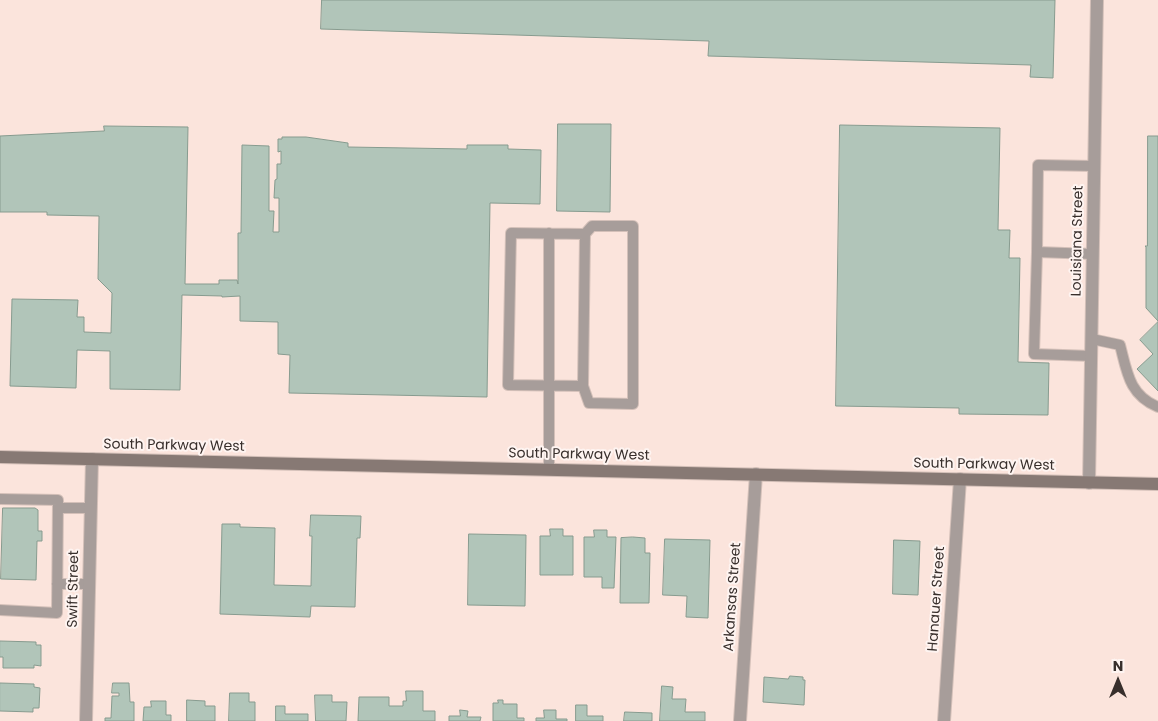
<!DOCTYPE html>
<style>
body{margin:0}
#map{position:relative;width:1158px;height:721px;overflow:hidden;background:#fbe4dc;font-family:Poppins,sans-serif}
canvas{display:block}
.north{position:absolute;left:1093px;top:656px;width:50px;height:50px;-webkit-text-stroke:4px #fef4f1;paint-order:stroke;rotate:0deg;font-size:14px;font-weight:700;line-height:20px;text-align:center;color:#382f2c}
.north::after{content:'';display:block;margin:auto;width:18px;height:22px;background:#382f2c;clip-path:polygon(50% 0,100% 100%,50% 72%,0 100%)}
</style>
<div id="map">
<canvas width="1158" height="721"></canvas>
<div class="north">N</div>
</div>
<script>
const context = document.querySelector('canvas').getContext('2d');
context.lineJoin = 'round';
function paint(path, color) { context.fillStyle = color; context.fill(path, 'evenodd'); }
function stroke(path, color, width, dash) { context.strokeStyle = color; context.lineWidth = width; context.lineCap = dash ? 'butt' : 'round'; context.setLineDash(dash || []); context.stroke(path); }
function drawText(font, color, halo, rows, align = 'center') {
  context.font = font + ' Poppins,sans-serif'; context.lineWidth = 4; context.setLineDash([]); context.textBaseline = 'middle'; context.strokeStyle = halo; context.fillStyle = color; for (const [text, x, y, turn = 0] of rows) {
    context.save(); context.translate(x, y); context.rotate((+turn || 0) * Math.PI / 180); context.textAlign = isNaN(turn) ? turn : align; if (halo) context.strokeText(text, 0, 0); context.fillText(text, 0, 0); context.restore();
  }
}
const building = new Path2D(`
 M322 0H1055L1053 78 1030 77 1031 65 708 56 709 41 321 29Z
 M558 124H611L610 212 557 211Z
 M840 125 1000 128 998 230H1010L1009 258H1020L1018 362 1049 363 1048 415 959 414V408L836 406Z
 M104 126 188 127 185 284H219V280H237L238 284V233H241L242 145 269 146V211H274L273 232H279V198H274L275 180 277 179V164H281V151L278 152V139H282V137H306L348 143V147L467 149V145H508V149L541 150 540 204 490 203 487 397 289 393 290 355 278 354V322L240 321V296L222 297V296L182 295 180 390 110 389V351L77 350 76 388 10 386 12 299 78 300 77 317H84V332L111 333 112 293 98 279 99 216 47 215V212H0V136L104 131Z
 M1148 136H1158V321L1146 308V247L1145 246H1147Z
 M1158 322V391L1137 369 1153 354 1140 340Z
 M3 508H35L38 510V531H42V541H37L36 580 1 579Z
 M311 515 361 516 360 538H357L355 607 311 606 310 617 220 614 222 524H240V527L275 528 274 585 311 586 312 536H310Z
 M550 529H563V536H573V575H540V536H550Z
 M594 530H607V537H616L614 588H602V577H584V537H594Z
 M469 534 526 535 525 606 468 605Z
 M633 537 645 538V553H650L649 603H620L621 538Z
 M665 539 710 540 708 618 686 617 687 596 663 595Z
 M894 540 920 541 918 595 893 594Z
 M0 641 36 642V645H41V666L34 665V668H3V657H0Z
 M790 676 803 677V680H805L804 705 763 702 764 677 788 679Z
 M0 683 34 684V687L40 688 39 708H33V712L0 711Z
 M113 683H129L130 702H134V721H105V718H111L112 696H119V693H112Z
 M662 686 673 687 672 699H686L685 712H705V721H660Z
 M406 691H423V711H435V721H358L359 697H389V706H403V701H406Z
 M230 693H249V702H255V721H229Z
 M315 695H332V702H347L346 721H316Z
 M187 700 205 701V706H215V721H187Z
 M498 700H503V704H517V718H524V721H493V703H498Z
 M151 701H166V715H171V721H143L144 707H151Z
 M576 705H587V716H603V721H576Z
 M276 706H285V714H308V721H276Z
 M460 710 468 711 467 717H481L480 721H449V716H460Z
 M544 710H556V719H567V721H536V718H544Z
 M625 712 652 713V721H624Z`);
paint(building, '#b1c5b9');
stroke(building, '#879b8f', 1);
const service = new Path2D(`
 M592 226H633V404L589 403 583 386 508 385 511 233 585 234Z
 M1037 252 1034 354 1092 356
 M1093 254 1037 252 1038 165 1094 166
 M1092 339 1120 345C1127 372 1129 395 1158 407
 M583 386 585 234
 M549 469V233
 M0 499 58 500 57 613 0 610
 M58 508H91
 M57 584H90`);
const minor = new Path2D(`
 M1089 483 1097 0
 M740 721 756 474
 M944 721 960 479`);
const tertiary = new Path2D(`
 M86 721 92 459`);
const secondary = new Path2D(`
 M0 457 1158 484`);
stroke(service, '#d4c0b9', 12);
stroke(minor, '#d4c0b9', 14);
stroke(tertiary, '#d4c0b9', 14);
stroke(secondary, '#d4c0b9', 14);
stroke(service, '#a79d9a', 10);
stroke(minor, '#a79d9a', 12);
stroke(tertiary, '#a79d9a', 12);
stroke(secondary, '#877974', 12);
drawText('14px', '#382f2c', '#fef4f1', [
 ["Louisiana Street",1078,241,-89],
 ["South Parkway West",174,446,1],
 ["South Parkway West",579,455,1],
 ["South Parkway West",984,465,1],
 ["Swift Street",74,589,-89],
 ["Arkansas Street",733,597,-86],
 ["Hanauer Street",937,599,-86]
]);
</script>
